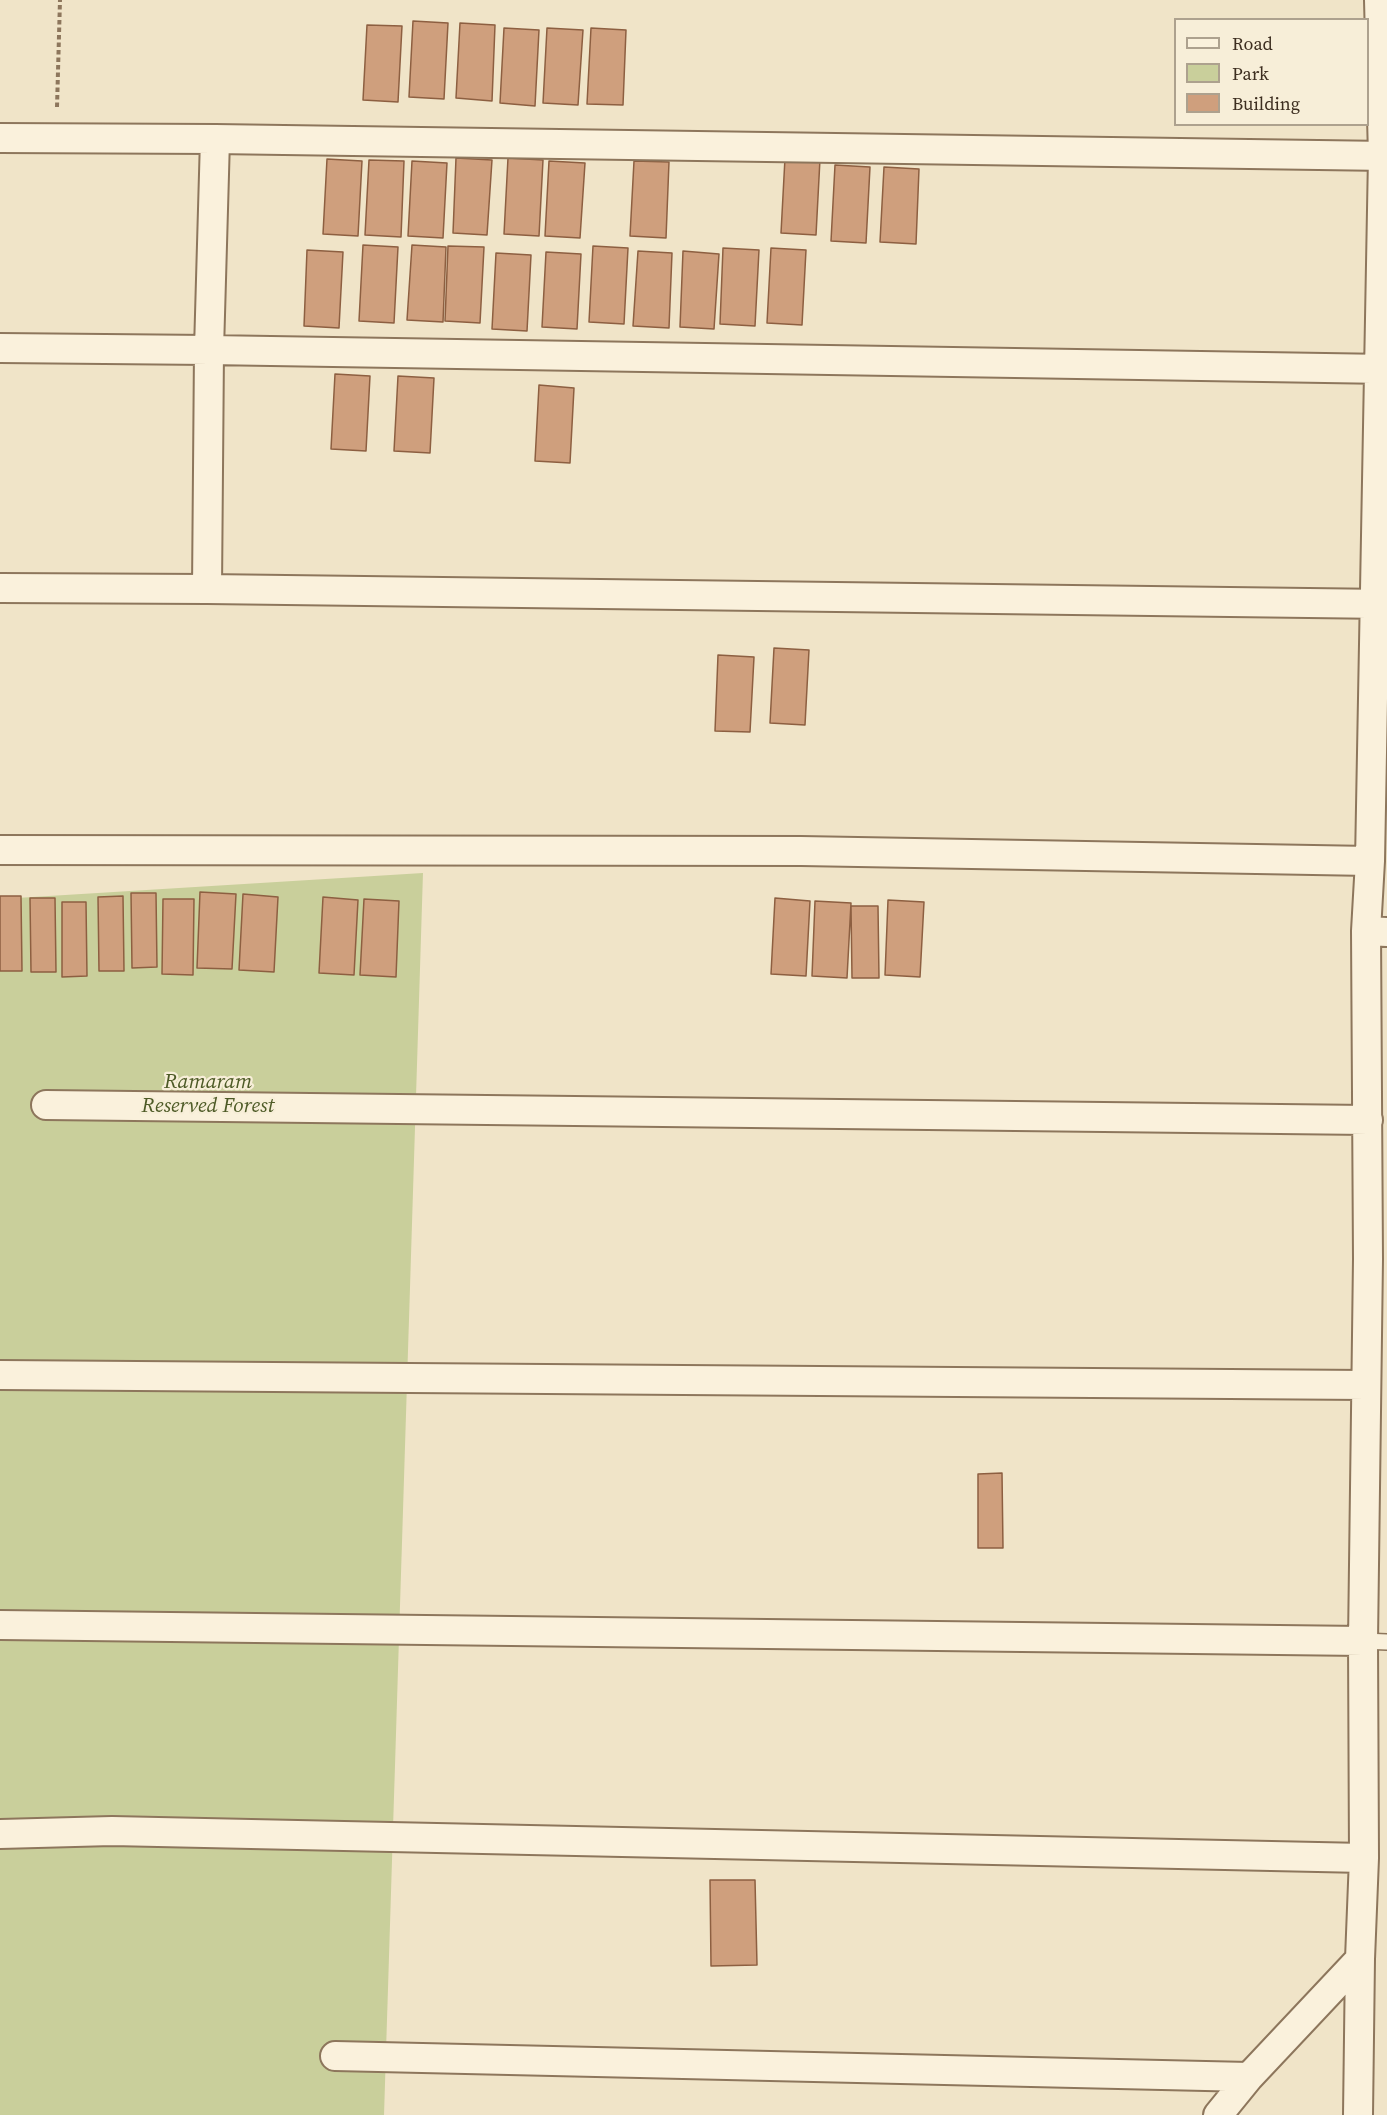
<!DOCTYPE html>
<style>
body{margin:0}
#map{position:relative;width:1387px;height:2115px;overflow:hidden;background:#f0e4c8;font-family:"Source Serif 4",serif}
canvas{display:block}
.legend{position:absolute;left:1174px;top:18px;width:195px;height:108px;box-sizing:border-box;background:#f7eed8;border:2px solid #ada18e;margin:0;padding:8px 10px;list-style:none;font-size:18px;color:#3d2e20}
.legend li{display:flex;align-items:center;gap:12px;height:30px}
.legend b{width:30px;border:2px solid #ada18e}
</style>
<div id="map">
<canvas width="1387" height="2115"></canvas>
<ul class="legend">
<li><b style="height:8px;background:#faf1dc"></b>Road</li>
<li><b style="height:16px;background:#c9cf9b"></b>Park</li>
<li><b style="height:16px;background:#cf9f7d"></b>Building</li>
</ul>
</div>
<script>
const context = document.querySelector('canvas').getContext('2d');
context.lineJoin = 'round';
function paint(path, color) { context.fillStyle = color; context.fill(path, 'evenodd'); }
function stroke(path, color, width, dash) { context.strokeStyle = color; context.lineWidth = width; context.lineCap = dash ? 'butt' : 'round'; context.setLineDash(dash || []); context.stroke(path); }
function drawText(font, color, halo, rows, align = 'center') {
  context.font = font + ' "Source Serif 4",serif'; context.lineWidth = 4.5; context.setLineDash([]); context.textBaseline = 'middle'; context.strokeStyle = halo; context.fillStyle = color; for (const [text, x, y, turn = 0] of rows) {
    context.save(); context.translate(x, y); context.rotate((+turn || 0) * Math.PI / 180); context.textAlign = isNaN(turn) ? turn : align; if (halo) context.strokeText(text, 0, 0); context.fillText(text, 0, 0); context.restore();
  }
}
paint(new Path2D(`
 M423 873 384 2115H0V899Z`), '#c9cf9b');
const building = new Path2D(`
 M413 21 448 23 444 99 409 97Z
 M460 23 495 25 492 101 456 98Z
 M367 25 402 26 398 102 363 100Z
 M504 28 539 30 535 106 500 103Z
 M547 28 583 30 578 105 543 103Z
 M591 28 626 30 623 105 587 104Z
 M456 158 492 160 487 235 453 233Z
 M508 158 543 160 539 236 504 234Z
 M785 158 820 159 816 235 781 233Z
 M327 159 362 161 358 236 323 234Z
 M369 160 404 161 401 237 365 235Z
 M412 161 447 163 443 238 408 236Z
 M549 161 585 163 580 238 545 236Z
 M634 161 669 162 666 238 630 236Z
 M835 165 870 167 866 243 831 241Z
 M884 167 919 169 916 244 880 242Z
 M363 245 398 247 394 323 359 321Z
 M412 245 446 247 443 322 407 320Z
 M448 246 484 247 480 323 445 321Z
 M593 246 628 248 624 324 589 322Z
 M723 248 759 250 755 326 720 324Z
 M771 248 806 250 802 325 767 323Z
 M307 250 343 252 339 328 304 326Z
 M638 251 672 253 669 328 633 326Z
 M683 251 719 254 714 329 680 327Z
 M546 252 581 254 577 329 542 327Z
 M496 253 531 255 527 331 492 329Z
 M335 374 370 376 366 451 331 449Z
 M398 376 434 378 430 453 394 451Z
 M539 385 574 388 570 463 535 461Z
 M774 648 809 650 805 725 770 723Z
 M718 655 754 657 750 732 715 731Z
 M200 892 236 894 232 969 197 968Z
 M131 893H156L157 967 132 968Z
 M243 894 278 897 274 972 239 970Z
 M0 896H21L22 971H0Z
 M123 896 124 971H99L98 897Z
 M323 897 358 900 354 975 319 973Z
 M30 898H55L56 972H31Z
 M775 898 810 901 806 976 771 974Z
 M163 899H194L193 975 162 974Z
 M364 899 399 901 396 977 360 975Z
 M888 900 924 902 920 977 885 975Z
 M815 901 851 903 847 978 812 976Z
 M62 902H86L87 976 62 977Z
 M851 906H878L879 978H852Z
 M1002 1473 1003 1548H978V1474Z
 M710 1880H755L757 1965 711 1966Z`);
paint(building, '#cf9f7d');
stroke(building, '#8d5f41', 1.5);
const lane = new Path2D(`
 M1363 1641 1387 1642`);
const street = new Path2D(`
 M0 138 215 139
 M0 348 209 350 1387 369
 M0 588 207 589 1387 604
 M207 589 209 350 215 139 1387 156
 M0 850 801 851 1370 861
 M1366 931 1370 861 1383 156 1379 0
 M46 1105 1368 1120
 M0 1375 1366 1385
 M0 1625 1363 1641
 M0 1834 112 1831 1364 1858
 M335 2056 1249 2077
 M1218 2115 1249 2077 1360 1959
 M1358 2115 1360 1959 1364 1858 1363 1641 1368 1259 1366 931 1387 932`);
stroke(lane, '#8d765c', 18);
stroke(street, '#8d765c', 32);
stroke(new Path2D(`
 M57 107 60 0`), '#8d765c', 4, [4.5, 3]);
stroke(lane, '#faf1dc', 15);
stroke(street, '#faf1dc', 28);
drawText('italic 21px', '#4d5a26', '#f7eed8', [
 ["Ramaram",208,1083],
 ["Reserved Forest",208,1107]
]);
</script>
